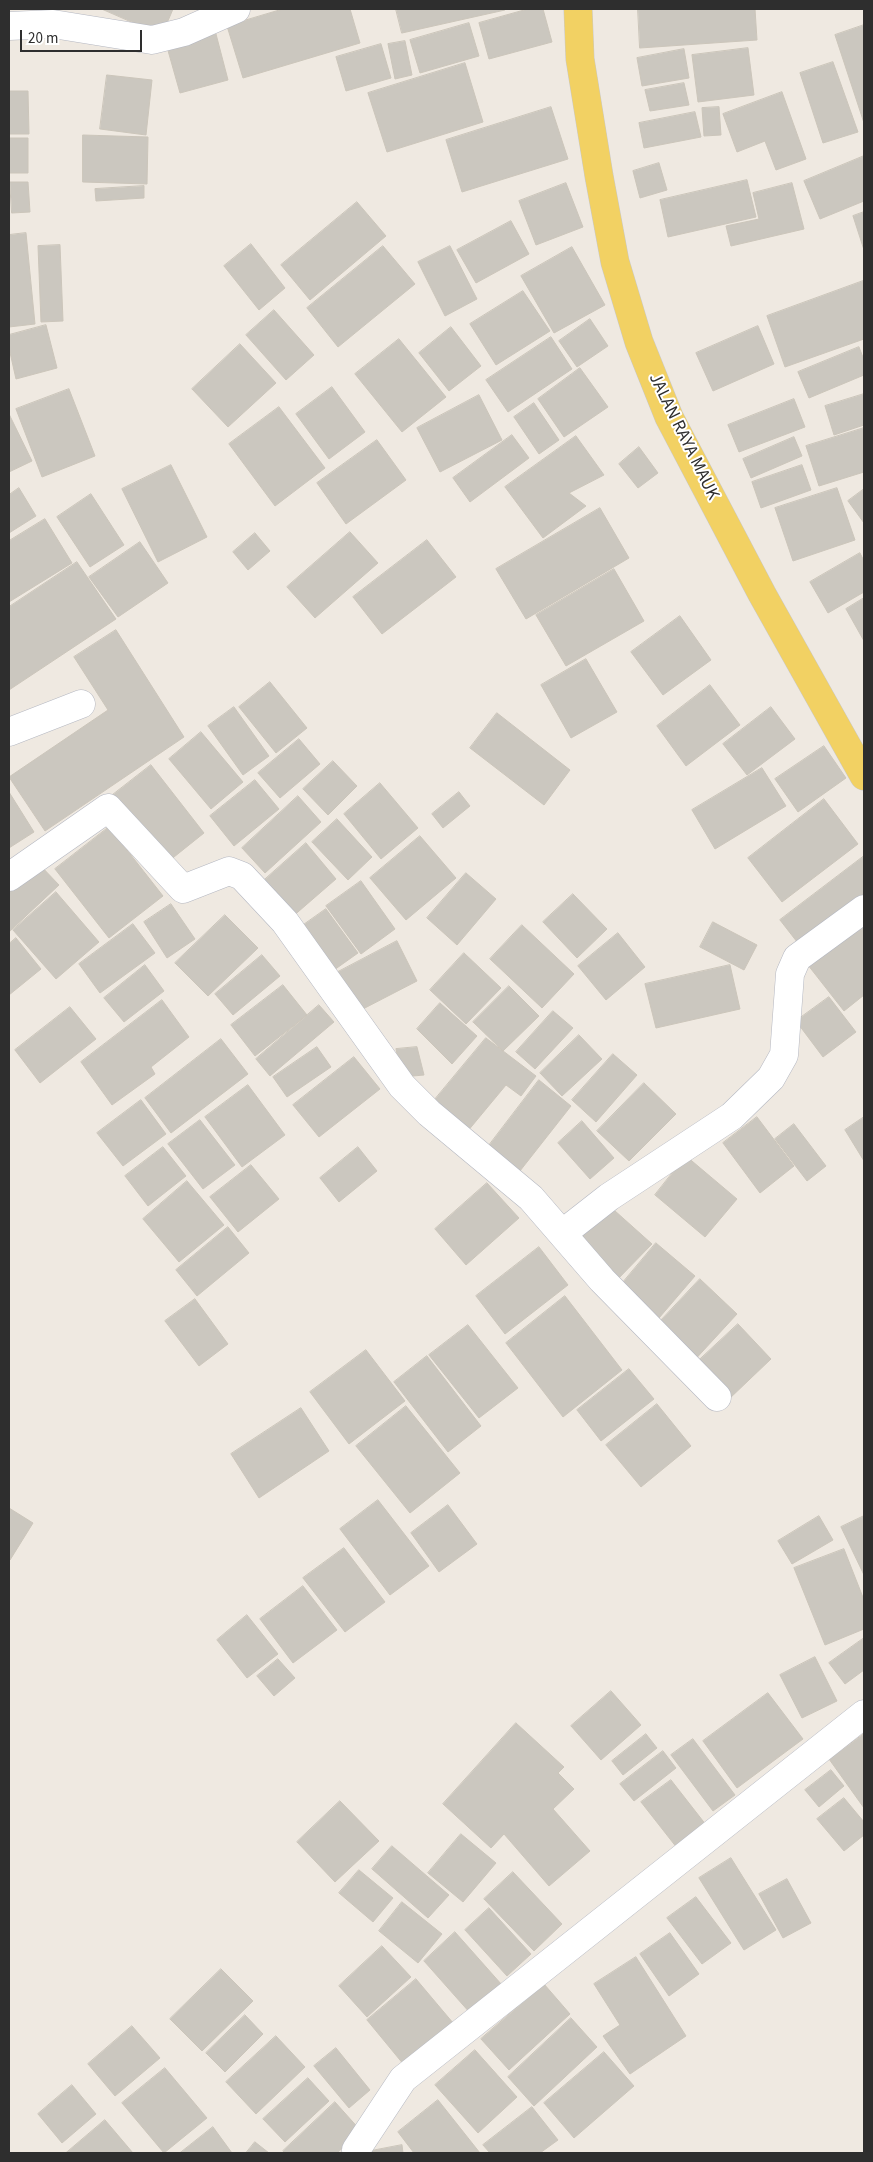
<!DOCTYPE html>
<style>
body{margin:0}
#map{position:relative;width:873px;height:2162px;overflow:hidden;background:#efe9e1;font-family:"Source Sans 3",sans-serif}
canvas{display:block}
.frame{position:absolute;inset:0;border:10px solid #2e2e2e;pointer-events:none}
.scale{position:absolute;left:20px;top:30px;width:122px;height:22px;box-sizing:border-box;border:2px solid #2e2e2e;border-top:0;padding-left:6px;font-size:15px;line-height:18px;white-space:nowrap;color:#2e2e2e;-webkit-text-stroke:4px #fff;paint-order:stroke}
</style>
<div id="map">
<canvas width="873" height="2162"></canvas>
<div class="frame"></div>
<div class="scale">20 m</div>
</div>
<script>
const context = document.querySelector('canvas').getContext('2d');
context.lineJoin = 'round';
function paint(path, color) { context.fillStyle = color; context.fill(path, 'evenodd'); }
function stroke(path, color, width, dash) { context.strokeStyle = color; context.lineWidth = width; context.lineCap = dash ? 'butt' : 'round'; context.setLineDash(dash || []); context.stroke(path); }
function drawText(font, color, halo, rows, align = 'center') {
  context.font = font + ' "Source Sans 3",sans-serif'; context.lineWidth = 4; context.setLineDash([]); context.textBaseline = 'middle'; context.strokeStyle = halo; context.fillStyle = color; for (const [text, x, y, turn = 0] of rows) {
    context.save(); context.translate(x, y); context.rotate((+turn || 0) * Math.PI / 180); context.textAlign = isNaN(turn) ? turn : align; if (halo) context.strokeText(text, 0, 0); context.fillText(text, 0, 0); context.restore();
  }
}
const building = new Path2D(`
 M102 9H173L162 35Z
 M283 9H350L360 43 243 78 227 26Z
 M396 9H505V10L402 33Z
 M528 9H543L552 42 489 59 479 23Z
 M638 9H755L757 40 640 48Z
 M469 23 479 56 420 73 410 40Z
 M864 25V123L835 35Z
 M216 34 228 80 180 93 167 47Z
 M405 41 412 75 395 79 388 44Z
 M381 44 391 78 346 91 336 57Z
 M748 48 754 95 698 102 692 55Z
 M684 49 689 78 642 86 637 58Z
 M833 62 858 132 823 143 800 73Z
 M465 63 483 122 387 152 368 93Z
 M107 75 152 80 146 135 100 129Z
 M684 83 689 105 650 111 645 90Z
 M9 91H28L29 134H9Z
 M782 92 806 159 776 170 765 141 737 152 723 114Z
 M551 107 568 159 462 192 446 140Z
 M719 107 721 135 704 136 702 108Z
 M695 112 701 137 644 148 639 123Z
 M83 135 148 137 147 184 83 182Z
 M9 138H28V173H9Z
 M864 156V201L820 219 804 181Z
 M659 163 667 190 640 198 633 171Z
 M747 180 756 217 668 237 660 200Z
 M10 182H28L30 212 12 213Z
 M566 183 583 227 536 245 519 201Z
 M792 183 804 229 731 246 726 226 759 219 753 193Z
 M144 186V198L96 201 95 189Z
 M357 202 386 236 310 300 281 265Z
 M864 212V250L853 216Z
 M511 221 529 254 476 283 457 250Z
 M26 233 35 324 9 327V235Z
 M251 244 285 288 259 310 224 266Z
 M60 245 63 321 41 322 38 246Z
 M383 246 415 284 338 347 307 308Z
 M450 246 477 299 445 316 418 262Z
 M572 247 605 305 554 333 521 276Z
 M863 281 864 339 785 367 767 316Z
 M523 291 550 331 496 365 470 324Z
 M274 310 314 355 286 380 246 335Z
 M590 319 608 346 577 367 559 341Z
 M46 325 57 368 16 379 9 348V335Z
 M758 326 774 364 713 391 696 353Z
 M451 327 481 366 449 391 419 353Z
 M551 337 572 369 508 412 486 380Z
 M399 339 446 397 402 432 355 374Z
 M240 344 276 383 228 427 192 389Z
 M859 347 864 360V375L809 398 798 372Z
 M580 368 608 407 564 437 538 399Z
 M332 387 365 432 329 459 296 414Z
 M69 389 95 456 42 477 16 409Z
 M864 394V425L834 435 825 406Z
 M479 395 502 440 440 472 417 428Z
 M794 399 805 427 739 452 728 425Z
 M534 403 559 440 539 454 514 417Z
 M279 407 325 468 275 506 229 444Z
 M9 414 32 461 9 472Z
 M864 428V472L819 486 806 446Z
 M512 435 529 458 470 502 453 478Z
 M576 436 604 475 569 493 586 506 543 538 505 487Z
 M794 437 802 456 751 478 743 459Z
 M377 440 406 480 346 524 317 483Z
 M639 447 658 473 638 488 619 464Z
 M171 465 207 537 158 562 122 489Z
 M802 465 811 490 761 508 752 482Z
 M19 488 36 516 9 533V495Z
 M837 488 855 540 793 561 775 508Z
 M864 489V523L848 501Z
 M91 494 124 545 90 567 57 517Z
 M600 508 629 558 526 619 496 569Z
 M45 519 72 563 9 602V541Z
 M350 532 378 563 315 618 287 587Z
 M255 533 270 551 248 570 233 552Z
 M427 540 456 577 382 634 353 597Z
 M140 542 168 583 118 617 89 577Z
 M860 553 864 561V592L828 613 810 582Z
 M77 562 116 619 9 690V607Z
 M614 569 644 621 566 666 536 615Z
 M864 598V641L846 609Z
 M680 616 711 660 663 695 631 652Z
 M116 630 184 737 45 831 9 777 108 710 74 657Z
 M586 659 617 712 571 738 541 685Z
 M270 682 307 728 276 753 239 707Z
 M710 685 740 725 686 766 657 726Z
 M234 707 269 756 243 775 208 726Z
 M771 707 795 739 747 775 723 744Z
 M497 713 570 770 544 805 470 748Z
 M201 732 243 782 211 809 169 759Z
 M299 739 320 764 280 798 258 773Z
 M824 746 846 778 798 812 775 779Z
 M333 761 357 786 328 815 303 789Z
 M151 765 204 833 164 865 110 797Z
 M762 768 786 806 715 849 692 810Z
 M255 780 279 809 234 846 210 816Z
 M380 783 418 828 381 859 344 814Z
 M9 792 34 832 9 848Z
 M459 792 470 806 443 828 432 814Z
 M298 796 321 822 265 873 242 848Z
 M824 799 858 844 782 902 748 858Z
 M337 819 372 857 348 880 312 842Z
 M109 827 163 896 109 938 55 869Z
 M420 836 456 878 406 920 370 878Z
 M306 843 336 879 291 918 261 883Z
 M864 856V899L801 947 780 920Z
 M38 863 59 885 9 932V891Z
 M466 873 496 899 457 945 427 918Z
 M361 881 395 929 361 954 326 906Z
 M56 892 99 942 56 979 13 930Z
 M573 894 607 929 577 958 543 922Z
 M171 904 195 939 167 958 144 922Z
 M326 909 358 953 327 975 295 931Z
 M864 911V995L844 1011 804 960Z
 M225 915 258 948 208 996 175 963Z
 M713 922 757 945 744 970 700 947Z
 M133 924 155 953 100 993 79 964Z
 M522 925 574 974 542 1008 490 959Z
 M618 933 645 967 606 1000 578 966Z
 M16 938 41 969 9 995V944Z
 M397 941 417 981 359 1011 338 972Z
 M464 953 501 988 466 1024 430 990Z
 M262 955 280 976 233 1015 215 994Z
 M145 965 164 991 124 1022 104 998Z
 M730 965 740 1009 656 1028 645 984Z
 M283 985 307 1015 255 1056 231 1025Z
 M509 986 539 1016 503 1051 473 1022Z
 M829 997 856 1032 823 1057 796 1021Z
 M162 1000 189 1037 151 1067 155 1074 112 1105 81 1062Z
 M440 1003 477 1036 452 1064 417 1029Z
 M319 1005 334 1022 270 1076 256 1059Z
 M70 1007 96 1039 40 1083 15 1050Z
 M553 1011 573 1028 535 1069 516 1052Z
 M579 1035 602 1059 562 1096 540 1073Z
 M486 1038 536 1076 521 1096 506 1085 462 1138 427 1109Z
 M221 1039 248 1074 171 1133 145 1098Z
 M317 1047 331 1067 287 1097 273 1077Z
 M417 1047 424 1075 402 1077 396 1049Z
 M613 1054 637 1075 596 1122 572 1100Z
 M354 1057 380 1089 319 1137 293 1105Z
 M539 1080 571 1106 516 1176 484 1152Z
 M644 1083 676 1114 629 1161 597 1131Z
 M248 1085 285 1135 242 1167 205 1117Z
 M141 1100 166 1134 123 1166 97 1133Z
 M757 1117 794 1166 760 1193 723 1143Z
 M864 1117V1161L845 1130Z
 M200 1120 235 1165 203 1189 168 1144Z
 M582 1121 614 1158 590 1179 558 1143Z
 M794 1124 826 1166 807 1181 775 1139Z
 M163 1147 186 1176 148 1206 125 1176Z
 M358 1147 377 1171 339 1202 320 1178Z
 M686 1156 737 1199 705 1237 655 1195Z
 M251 1165 279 1199 238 1232 210 1197Z
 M187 1181 224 1225 179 1262 143 1219Z
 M487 1183 519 1218 466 1265 435 1229Z
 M605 1202 652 1244 615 1282 571 1238Z
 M228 1227 249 1253 197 1296 176 1270Z
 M656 1243 695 1276 653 1325 615 1292Z
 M539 1247 568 1285 505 1334 476 1296Z
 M700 1279 737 1314 691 1364 653 1329Z
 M565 1296 622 1370 563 1417 506 1343Z
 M195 1299 228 1344 199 1366 165 1321Z
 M738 1324 771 1359 728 1400 694 1365Z
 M468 1325 518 1388 479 1418 429 1355Z
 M366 1350 405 1401 349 1444 310 1392Z
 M427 1356 481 1426 448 1452 394 1382Z
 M629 1369 654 1399 601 1441 577 1410Z
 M657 1404 691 1446 641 1487 606 1445Z
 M406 1406 460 1473 410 1513 356 1446Z
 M301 1408 329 1451 259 1498 231 1454Z
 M378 1500 429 1566 390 1595 340 1529Z
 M448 1505 477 1544 439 1572 411 1533Z
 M9 1508 33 1523 10 1560 9 1559Z
 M819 1516 833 1540 792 1564 778 1541Z
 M864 1516V1575L841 1527Z
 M344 1548 385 1602 345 1632 303 1578Z
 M844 1549 864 1600V1629L825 1645 794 1568Z
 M303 1586 337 1630 293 1663 260 1619Z
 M247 1615 278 1654 247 1678 217 1640Z
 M864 1638V1670L845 1684 829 1663Z
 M815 1657 837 1701 802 1718 780 1675Z
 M278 1659 295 1678 274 1696 257 1676Z
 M611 1691 641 1725 601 1760 571 1726Z
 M768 1693 803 1739 737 1788 703 1741Z
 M516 1723 564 1767 558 1773 574 1789 553 1809 590 1851 549 1886 504 1834 491 1848 443 1804Z
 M646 1734 657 1748 623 1775 612 1761Z
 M864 1734V1808L829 1759Z
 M693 1739 735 1795 713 1811 671 1755Z
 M663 1751 676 1768 634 1801 620 1784Z
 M831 1770 844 1786 819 1807 805 1790Z
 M671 1780 710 1830 681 1853 641 1802Z
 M844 1798 864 1822V1835L844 1851 817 1819Z
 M340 1801 379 1841 335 1882 297 1842Z
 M461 1834 496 1863 463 1902 428 1873Z
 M392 1846 449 1895 428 1918 372 1869Z
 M731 1858 776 1930 744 1950 699 1878Z
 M359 1870 393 1898 373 1922 339 1893Z
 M513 1872 562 1924 534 1951 484 1899Z
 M787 1879 811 1923 783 1938 759 1894Z
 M696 1897 731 1943 702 1964 667 1918Z
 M402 1902 442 1934 418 1963 379 1931Z
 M489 1908 531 1954 507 1976 465 1930Z
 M455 1932 502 1985 471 2014 424 1961Z
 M670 1933 699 1974 669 1996 640 1954Z
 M382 1946 411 1977 367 2017 339 1986Z
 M636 1957 686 2036 630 2074 603 2036 620 2025 594 1984Z
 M221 1969 253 2001 202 2051 170 2019Z
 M416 1979 459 2030 409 2071 367 2020Z
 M544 1984 570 2014 509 2070 481 2039Z
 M245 2015 263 2034 225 2072 206 2053Z
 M571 2018 597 2047 534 2106 508 2077Z
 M132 2026 160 2058 115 2096 88 2064Z
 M276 2036 305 2067 256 2114 226 2082Z
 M336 2048 370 2090 349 2108 314 2066Z
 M475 2050 517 2097 478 2133 435 2085Z
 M604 2052 634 2086 574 2138 544 2103Z
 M165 2068 207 2118 164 2153 122 2103Z
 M308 2078 329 2101 285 2142 263 2119Z
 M72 2085 96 2114 62 2143 38 2114Z
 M438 2100 480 2153H414L398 2132Z
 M335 2102 361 2131 337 2153H285L283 2151Z
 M532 2107 558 2140 540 2153H490L483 2145Z
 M105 2120 133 2153H66Z
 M213 2127 232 2153H180Z
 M255 2142 269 2153H246Z
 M402 2145 403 2153H359Z`);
paint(building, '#cbc7bf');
stroke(building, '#cbc5ba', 1);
const minor = new Path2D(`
 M9 26 53 24 152 40 184 32 236 9
 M9 732 81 704
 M9 877 108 808 183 889 229 871 242 876 285 922 402 1086 429 1113 531 1198 602 1280 717 1397
 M563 1233 609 1197 732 1116 771 1078 784 1055 790 974 797 958 864 909
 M356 2150 403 2079 864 1714`);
const primary = new Path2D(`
 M578 9 580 59 599 176 615 262 639 342 669 417 762 594 864 776`);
stroke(minor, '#b4b7c1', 29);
stroke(primary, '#c9c9c9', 29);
stroke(minor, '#fff', 28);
stroke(primary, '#f2d163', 28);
drawText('18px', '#2e2e2e', '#fff', [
 ["JALAN RAYA MAUK",683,437,64]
]);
</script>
